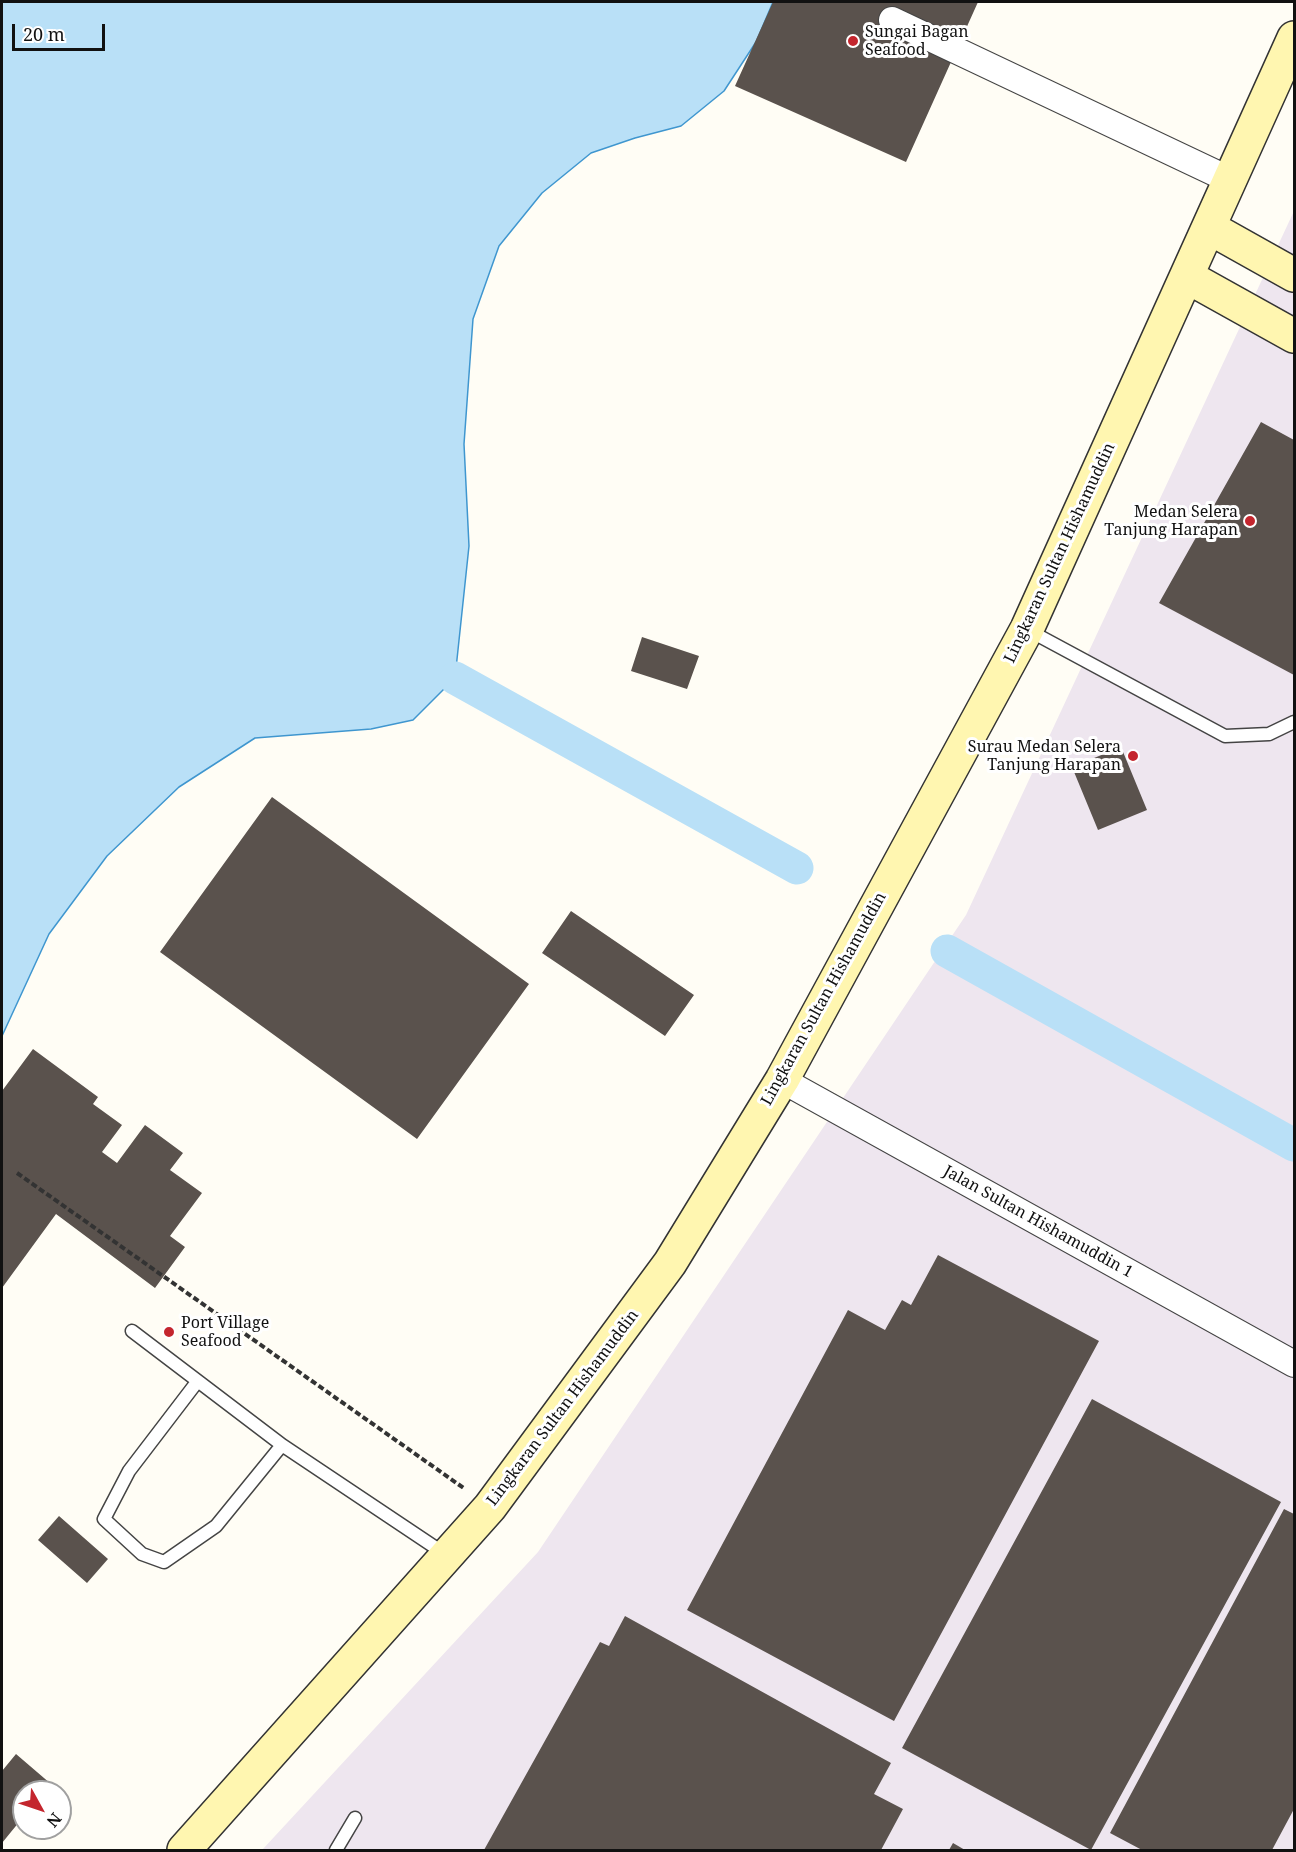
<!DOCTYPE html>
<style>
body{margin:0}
#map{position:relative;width:1296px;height:1852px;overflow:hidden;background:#fffdf5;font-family:"Noto Serif",serif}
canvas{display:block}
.frame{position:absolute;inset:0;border:3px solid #111;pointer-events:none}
.north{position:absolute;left:12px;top:1780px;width:60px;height:60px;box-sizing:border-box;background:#fff;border:2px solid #a0a0a0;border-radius:50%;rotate:130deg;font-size:16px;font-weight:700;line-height:24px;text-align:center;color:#111}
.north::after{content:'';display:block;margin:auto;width:21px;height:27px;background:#c4262e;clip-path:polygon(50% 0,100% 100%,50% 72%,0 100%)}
.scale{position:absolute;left:12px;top:24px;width:93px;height:27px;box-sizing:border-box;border:3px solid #111;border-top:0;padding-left:8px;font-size:18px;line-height:21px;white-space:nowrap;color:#111;-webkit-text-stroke:4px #fff;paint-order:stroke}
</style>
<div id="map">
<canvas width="1296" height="1852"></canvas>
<div class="frame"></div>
<div class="north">N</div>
<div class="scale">20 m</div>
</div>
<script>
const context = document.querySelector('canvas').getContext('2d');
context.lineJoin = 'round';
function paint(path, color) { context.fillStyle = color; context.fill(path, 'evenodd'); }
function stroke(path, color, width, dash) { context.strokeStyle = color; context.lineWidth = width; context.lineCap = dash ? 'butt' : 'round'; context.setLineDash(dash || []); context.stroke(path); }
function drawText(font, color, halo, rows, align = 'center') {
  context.font = font + ' "Noto Serif",serif'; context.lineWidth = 6; context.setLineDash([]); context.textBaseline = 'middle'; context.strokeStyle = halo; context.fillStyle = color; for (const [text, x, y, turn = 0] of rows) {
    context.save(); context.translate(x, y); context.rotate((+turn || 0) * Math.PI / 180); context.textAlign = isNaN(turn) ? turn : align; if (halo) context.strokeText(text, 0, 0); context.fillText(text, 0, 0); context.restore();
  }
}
paint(new Path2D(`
 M1294 211V1850H262L538 1552 966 915Z`), '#eee6ef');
const water = new Path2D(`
 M2 2H773L756 42 724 91 681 126 635 138 591 153 542 193 499 246 473 319 464 444 469 546 455 678 413 720 371 729 255 738 179 787 107 856 49 934 2 1036Z`);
paint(water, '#b9e0f7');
stroke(water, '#3f96cf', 1.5);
stroke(new Path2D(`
 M455 678 797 868
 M947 951 1294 1145`), '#b9e0f7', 33);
paint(new Path2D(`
 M773 2H978L906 162 735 86Z
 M1261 422 1294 440V675L1159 603Z
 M642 637 699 656 687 689 631 671Z
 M1121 747 1147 810 1098 830 1072 767Z
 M272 797 529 984 417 1139 160 952Z
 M571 911 694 995 665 1036 542 953Z
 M33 1049 98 1097 93 1104 122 1125 102 1152 117 1163 145 1125 183 1153 170 1170 202 1193 170 1236 185 1247 155 1288 56 1214 2 1288V1091Z
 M938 1255 1099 1341 894 1721 687 1610 848 1310 885 1330 902 1300 911 1305Z
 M1092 1399 1281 1502 1091 1850 902 1748Z
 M1284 1509 1294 1514V1809L1272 1850H1142L1110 1833Z
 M59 1516 108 1559 87 1583 38 1540Z
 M625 1616 891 1763 874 1794 903 1809 881 1850H484L600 1642 609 1646Z
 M16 1754 51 1784 44 1792H24V1816L2 1843V1771Z
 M953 1843 965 1850H949Z`), '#5a524d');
const lane = new Path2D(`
 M1028 630 1225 736 1269 734 1294 722
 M132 1331 282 1445
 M197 1382 129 1471 104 1519 142 1554 164 1562 216 1526 282 1445 445 1554
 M336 1850 355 1818`);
const street = new Path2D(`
 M892 20 1230 180
 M782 1080 1294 1364`);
const secondary = new Path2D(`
 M1210 228 1294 275
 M1188 277 1294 336
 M184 1850 490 1507 670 1263 782 1080 1027 629 1294 38`);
stroke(lane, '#444', 15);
stroke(street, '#444', 28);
stroke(secondary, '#333', 36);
stroke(new Path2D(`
 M17 1173 465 1489`), '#333', 4, [6, 3]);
stroke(lane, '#fff', 12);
stroke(street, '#fff', 26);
stroke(secondary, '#fff6b0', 33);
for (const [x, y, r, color] of [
 [853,41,6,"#c4262e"],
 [1250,521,6,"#c4262e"],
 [1133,756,6,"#c4262e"],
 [169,1332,6,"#c4262e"]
]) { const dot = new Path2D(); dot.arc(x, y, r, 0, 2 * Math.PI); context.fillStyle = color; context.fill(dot); stroke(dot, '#fff', 2); }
drawText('16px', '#111', '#fff', [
 ["Sungai Bagan",865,32],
 ["Seafood",865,50],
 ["Medan Selera",1238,512,"right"],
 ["Tanjung Harapan",1238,530,"right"],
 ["Surau Medan Selera",1121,747,"right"],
 ["Tanjung Harapan",1121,765,"right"],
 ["Port Village",181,1323],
 ["Seafood",181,1341]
], 'left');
drawText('16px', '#111', '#fff', [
 ["Lingkaran Sultan Hishamuddin",1060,553,-65],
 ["Lingkaran Sultan Hishamuddin",824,999,-61],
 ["Jalan Sultan Hishamuddin 1",1038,1222,29],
 ["Lingkaran Sultan Hishamuddin",563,1408,-53]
]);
</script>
